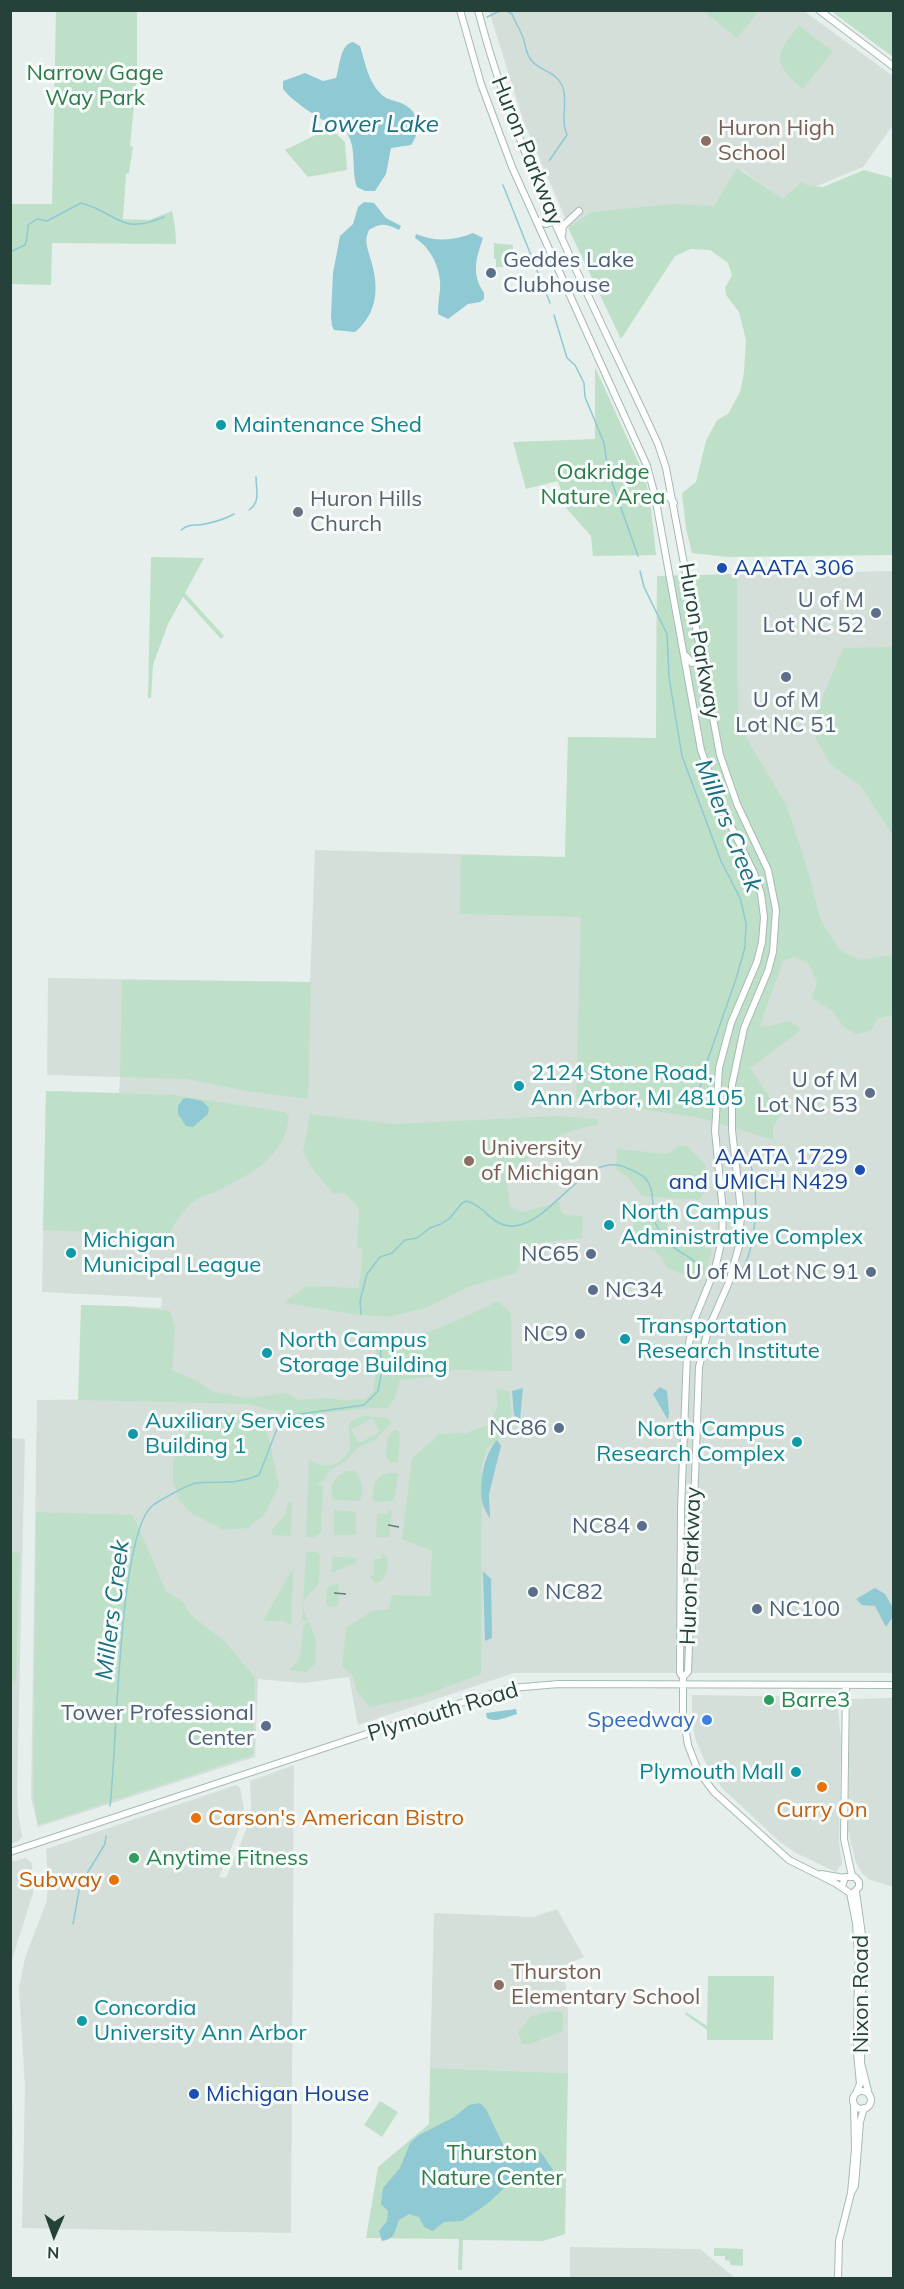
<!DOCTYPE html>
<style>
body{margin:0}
#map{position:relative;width:904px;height:2289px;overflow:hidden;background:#e6efeb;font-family:Mulish,sans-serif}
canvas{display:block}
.frame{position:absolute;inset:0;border:12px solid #24423a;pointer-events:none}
.north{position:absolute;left:24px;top:2205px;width:60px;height:60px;-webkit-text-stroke:4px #f7fbf9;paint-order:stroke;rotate:182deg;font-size:16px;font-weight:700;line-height:24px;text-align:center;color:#24423a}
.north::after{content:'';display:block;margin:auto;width:21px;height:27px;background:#24423a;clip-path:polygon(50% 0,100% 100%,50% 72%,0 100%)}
</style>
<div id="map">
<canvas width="904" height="2289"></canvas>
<div class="frame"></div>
<div class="north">N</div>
</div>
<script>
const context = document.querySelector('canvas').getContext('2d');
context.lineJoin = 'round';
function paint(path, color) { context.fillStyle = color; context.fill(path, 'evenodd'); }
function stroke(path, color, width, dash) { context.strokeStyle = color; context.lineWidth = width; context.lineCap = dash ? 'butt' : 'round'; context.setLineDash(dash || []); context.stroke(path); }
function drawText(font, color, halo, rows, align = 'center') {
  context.font = font + ' Mulish,sans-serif'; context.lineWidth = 6; context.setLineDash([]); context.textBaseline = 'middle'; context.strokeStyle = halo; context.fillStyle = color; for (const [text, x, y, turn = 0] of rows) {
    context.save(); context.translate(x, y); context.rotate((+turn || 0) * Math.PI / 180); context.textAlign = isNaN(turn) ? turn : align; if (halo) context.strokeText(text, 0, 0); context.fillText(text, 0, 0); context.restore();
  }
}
paint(new Path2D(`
 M489 11H804L893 76V125L863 167 783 200 742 170 716 208 576 243 523 120Z
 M893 571V731L860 785 894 836 893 1673H514L358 1725 349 1677 303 1683 258 1679 255 1757 38 1827 31 1797 37 1400 118 1399 120 1306 161 1308 162 1298 42 1292 46 1091 119 1093 120 1077 47 1075 48 978 310 982 315 850 565 857 568 737 656 738 657 576Z
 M11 1438 25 1439 17 1789 18 1814 22 1836 20 1840 11 1844Z
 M692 1695 837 1697 841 1740 839 1842 842 1864 836 1872 796 1853 780 1842 723 1789 708 1768 696 1741 692 1721Z
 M893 1698H894L893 1887 868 1879 861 1872 855 1860 848 1830 850 1699Z
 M294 1765 291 2233 22 2228 25 2087 19 1988 25 1958 47 1900 48 1879 46 1849 236 1785 240 1788 244 1809 240 1827 219 1877 226 1878 250 1820 251 1805 250 1781Z
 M26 1858 32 1863 33 1893 11 1963V1862Z
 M557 1909 584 1957 563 1966 568 2004V2073L430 2068 434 1913 533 1917Z
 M11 2058 13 2128 11 2265Z
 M570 2247 700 2249 735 2278H570Z`), '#d4dfda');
paint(new Path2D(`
 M56 11H137V75L130 146 133 147 129 173 126 174 123 219 149 220 172 211 175 226 176 244 52 243 51 285 11 284V204H52Z
 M703 11H759L737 38Z
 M831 11H893V57Z
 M799 26 833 51 803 89C773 63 773 56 799 26Z
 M330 128 345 142 347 170 308 177 285 150Z
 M737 168 783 199 801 182 809 186 823 187 864 170 893 178V555L728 557 692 553 686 529 682 493 696 482 706 441 717 420 728 414 740 392 744 372 746 340 739 312 726 295 725 288 732 275 728 263 710 250 691 249 675 256 621 339 568 228 592 212 673 204 714 206Z
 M494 243 513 245 512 259 506 260 507 267H496V259H494Z
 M595 367 644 475 650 499 656 555 593 556 591 536 567 509 558 481 526 489 513 442 595 439Z
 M151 557 204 558 185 593 224 636 221 639 183 597 168 624 153 665 151 698H148Z
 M737 574 738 724 787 806 804 857 821 921 840 950 859 960 893 955V1015L878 1018 871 1031 856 1034 843 1026 833 1012 812 998 817 982 809 964 794 957 783 961 760 1026C780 1030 783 1012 801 1030L750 1068 781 1114 773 1127V1140L701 1118 576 1099 581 917 460 914 461 855 565 857 568 737 656 738 657 576Z
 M893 647H894L893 836 860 785 831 765 815 737 814 718 843 648Z
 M122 980 311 982 308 1099 246 1091 186 1079 120 1077Z
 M46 1091 174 1095 285 1112 289 1117C285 1158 248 1176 215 1192 210 1194 205 1194 201 1197 186 1205 176 1220 169 1235L43 1230Z
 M310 1114 394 1124 557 1116 598 1119V1125C574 1128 553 1136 535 1153 525 1161 518 1170 506 1176L510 1207 522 1212 559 1202 560 1210 565 1215 583 1216 582 1238 531 1244 516 1273 468 1287 426 1308 388 1317 359 1315 284 1303 306 1286 359 1288 363 1249 357 1248 359 1208 346 1194 333 1193 314 1171 303 1152Z
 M678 1146H687L705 1164 708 1186 699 1200 642 1196 629 1178 616 1169 617 1149 667 1154Z
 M634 1218 666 1219 668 1231 682 1242 712 1249 708 1266 701 1282 667 1268C661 1251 650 1247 633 1243Z
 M498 1301 511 1313 512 1371 454 1370 438 1376 400 1380 395 1398 388 1408H368L310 1415 281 1413 249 1404 78 1400 81 1305 120 1306 170 1311 175 1327 172 1370 195 1380 214 1392 248 1398 287 1393 299 1400 321 1398 344 1400 365 1399 373 1391 377 1365 375 1348 371 1341 361 1338 363 1332 379 1331 391 1342C429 1335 463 1318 498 1301Z
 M496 1389 509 1391 512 1416 511 1431 487 1448 482 1465 481 1674 423 1696 369 1707 357 1691 352 1675 342 1666 346 1628 372 1611 389 1609 392 1595 430 1596 432 1551 402 1539 412 1459C420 1449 430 1445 438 1434L466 1433 490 1424 498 1404Z
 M239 1413 257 1419 269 1438 279 1486 264 1515 248 1528 223 1530 191 1513 179 1500 173 1482V1461L180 1442 195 1425 218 1414Z
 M366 1416 388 1418 391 1423 374 1441 359 1447 345 1461 329 1471 324 1481 318 1482V1484L323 1486 321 1532 315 1537H306L309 1460C326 1471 340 1466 350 1450 352 1430 340 1420 366 1416ZM372 1418 380 1432 359 1443 351 1430Z
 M393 1430H398L400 1434 398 1463 391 1462 386 1457 387 1439Z
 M347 1471H355C362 1477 365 1494 359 1501L335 1500 332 1498C331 1484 333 1477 347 1471Z
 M391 1473 398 1474 394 1501 375 1502 372 1498 375 1482 382 1475Z
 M292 1501 291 1536 273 1535 271 1531 285 1515 288 1503Z
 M388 1509 392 1512 389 1537H376L377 1514H388Z
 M334 1510 356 1512V1535H334Z
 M36 1512 133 1515 166 1591 183 1602 190 1614 224 1641 255 1677 253 1755 38 1825 33 1797Z
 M11 1552 20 1553 16 1681 10 1680Z
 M306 1552H317L320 1555 319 1582C310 1597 296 1597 308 1621H302Z
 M382 1554 387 1557C388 1568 387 1581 376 1583L369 1576H374V1559H382Z
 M333 1555 335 1557 356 1558V1563L331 1573Z
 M293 1568 291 1625 285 1621H263Z
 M334 1583 335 1585 339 1584 338 1606 329 1607 326 1604 327 1589Z
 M309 1622 316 1639 315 1664 306 1672 289 1670 298 1661 301 1653 303 1626Z
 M708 1976H774L773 2040H707V2030L685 2014 686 2012 707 2026Z
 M551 2011 563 2012V2031L530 2044H522L518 2032 531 2016Z
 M430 2068 568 2073 565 2234 543 2241 463 2240 462 2270H458L459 2239 366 2238 378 2167 429 2124Z
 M380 2101 398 2112 382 2137 364 2125Z
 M714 2248 743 2249V2266L730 2265V2261L725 2260V2256H714Z`), '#bfe0c8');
paint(new Path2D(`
 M353 42 360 46C365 62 368 81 380 93 386 100 393 100 401 103 420 111 422 130 411 145L391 148 386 174 375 191H365L357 187C351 171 357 151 348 135 343 125 330 124 321 119 307 110 294 102 283 89V81L305 73 323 81 336 78C340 66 340 44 353 42Z
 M364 202 374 203 386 218 401 226 399 230C387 224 381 222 369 230 364 241 367 246 370 257 379 285 379 312 355 332L334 330 332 326 331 316 333 273 340 236 353 224 358 207Z
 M473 233 483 238C476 259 471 273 484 293V299L480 302 468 304 448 319 438 314C438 305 439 298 440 290 442 270 431 248 415 238L416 234C436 242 454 241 473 233Z
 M187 1098 202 1101 209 1108 208 1114 193 1127 186 1126 178 1114V1106L183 1099Z
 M660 1387 667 1391 669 1412 668 1420 653 1394Z
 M523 1388 520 1419 514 1415 512 1391Z
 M497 1440 501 1446 489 1494 490 1519C487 1513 483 1507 482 1501 479 1481 484 1455 497 1440Z
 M483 1571 491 1579 492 1638 485 1641Z
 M875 1588 885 1594 893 1608 892 1618 886 1627 875 1606 862 1605 856 1599Z
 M516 1709 517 1714C507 1717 496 1723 487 1718L486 1713Z
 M480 2103 486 2109 507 2153 513 2157 528 2148H536L543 2155 553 2170C550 2179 547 2182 539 2185L526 2179 512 2181 487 2204 462 2221 444 2222 433 2231 424 2227 419 2217 409 2214 399 2220C395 2231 395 2239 382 2241L379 2231 387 2221 388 2211 381 2204 383 2188 400 2168 410 2143 419 2135 454 2117 469 2105Z`), '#8ec9d4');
stroke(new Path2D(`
 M505 10 512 14C515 22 519 27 522 35 526 43 525 54 532 61 541 72 557 71 563 88 568 104 560 120 567 135L549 161
 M487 17 502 10
 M503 185 550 303
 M10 252 25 245 27 238 28 225 37 219 47 221 81 203C119 213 119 236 164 217
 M554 315 567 358 575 365 584 383 585 397 604 443 608 471 638 556
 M249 510C261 502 256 489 256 477
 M181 530C192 522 193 527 205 524 215 522 225 519 234 514
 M640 571 644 587 667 634 669 677 682 756 721 861 740 898 746 923 745 947 736 979 702 1076 699 1093
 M735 1281C758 1254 760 1191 749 1159
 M361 1314 360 1301 367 1274 380 1257 392 1253 405 1240 417 1238 430 1228 441 1224 450 1218 461 1204 466 1201C485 1205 492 1228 514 1226 555 1222 587 1146 629 1169 634 1171 641 1174 645 1178 656 1190 651 1207 655 1222 657 1227 661 1233 664 1238 674 1252 693 1256 703 1269
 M110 1806C117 1751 118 1536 152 1506 158 1501 189 1484 196 1483 220 1481 236 1485 259 1475L277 1429 293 1415 364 1405 378 1391 382 1370 380 1345 371 1333
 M73 1924 80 1885 105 1844 106 1836`), '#8ec9d4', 1.5);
const secondary = new Path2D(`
 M460 10 481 84 512 167 647 466 655 496 701 750 721 806 754 873 761 894 764 917 762 942 757 962 731 1023 719 1068 715 1131 723 1212 722 1239 715 1269 693 1323 687 1354 681 1509 680 1673 683 1677V1714L688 1745 698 1771 714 1792 789 1860 835 1883 850 1893
 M478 10C517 162 593 302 658 444L666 468 720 755 737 804 768 870 776 910 773 952 768 971 744 1028 732 1085V1130L741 1211 739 1246 729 1282 708 1330 699 1367 688 1672 683 1677
 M819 10 894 67
 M536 220 546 224 555 221
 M562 235 563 226 579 211
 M657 504 659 497C665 493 670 497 674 503
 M686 656 692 663 699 662 702 658
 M846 1685 844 1839 852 1876
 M10 1852 454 1705 511 1688 559 1684 894 1685
 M821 1874 844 1878
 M842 1887 845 1877H855L859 1882V1887L853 1893
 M856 1892 863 1942 861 2063 869 2095
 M850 1893 856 1923 858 1955
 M853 2100a9 9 0 1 1 18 0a9 9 0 1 1-18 0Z
 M856 2093 860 2084 857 2053 858 1965
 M851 2193 855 2149 854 2104
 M838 2278 839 2241 851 2193 855 2186 860 2122 864 2108`);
stroke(secondary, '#a4bbb3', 8);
stroke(secondary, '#fff', 6);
stroke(new Path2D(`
 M388 1525 399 1527
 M334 1593 347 1594`), '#5f7d75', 1.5, [12, 6]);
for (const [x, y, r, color] of [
 [706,141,6,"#8d6e63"],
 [491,273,6,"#5c6f8a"],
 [221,425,6,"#0f9aa8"],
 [298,512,6,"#6b7280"],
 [722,568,6,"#1a4fb4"],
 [876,613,6,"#5c6f8a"],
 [786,677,6,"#5c6f8a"],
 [519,1086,6,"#0f9aa8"],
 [870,1093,6,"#5c6f8a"],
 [469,1161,6,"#8d6e63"],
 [860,1170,6,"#1a4fb4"],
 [609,1225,6,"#0f9aa8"],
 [71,1253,6,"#0f9aa8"],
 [591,1254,6,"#5c6f8a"],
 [871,1272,6,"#5c6f8a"],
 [593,1290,6,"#5c6f8a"],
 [580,1334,6,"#5c6f8a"],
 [625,1339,6,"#0f9aa8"],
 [267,1353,6,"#0f9aa8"],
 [559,1428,6,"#5c6f8a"],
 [133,1434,6,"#0f9aa8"],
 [797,1442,6,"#0f9aa8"],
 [642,1526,6,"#5c6f8a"],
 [533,1592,6,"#5c6f8a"],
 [757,1609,6,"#5c6f8a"],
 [769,1700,6,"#2e9e5b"],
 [707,1720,6,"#3f7fe0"],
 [266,1726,6,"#5c6f8a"],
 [796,1772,6,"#0f9aa8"],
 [822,1787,6,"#e8710a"],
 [196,1818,6,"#e8710a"],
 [134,1858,6,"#2e9e5b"],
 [114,1880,6,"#e8710a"],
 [499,1985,6,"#8d6e63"],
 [82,2021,6,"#0f9aa8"],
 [194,2094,6,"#1a4fb4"]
]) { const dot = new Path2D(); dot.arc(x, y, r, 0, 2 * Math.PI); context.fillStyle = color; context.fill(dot); stroke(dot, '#f7fbf9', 2); }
drawText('22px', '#2d7a4b', '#f7fbf9', [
 ["Narrow Gage",95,73],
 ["Way Park",95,98],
 ["Oakridge",603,472],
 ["Nature Area",603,497],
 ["Thurston",492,2153],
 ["Nature Center",492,2178]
]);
drawText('22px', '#785e54', '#f7fbf9', [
 ["Huron High",718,128],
 ["School",718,153],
 ["University",481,1148],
 ["of Michigan",481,1173],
 ["Thurston",511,1972],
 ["Elementary School",511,1997]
], 'left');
drawText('22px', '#24423a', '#f7fbf9', [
 ["Huron Parkway",527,151,68],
 ["Huron Parkway",699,641,80],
 ["Huron Parkway",691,1566,-88],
 ["Plymouth Road",443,1712,-17],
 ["Nixon Road",861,1994,-90]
]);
drawText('22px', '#4e5e75', '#f7fbf9', [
 ["Geddes Lake",503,260,"left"],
 ["Clubhouse",503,285,"left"],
 ["U of M",864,600],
 ["Lot NC 52",864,625],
 ["U of M",786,700,"center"],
 ["Lot NC 51",786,725,"center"],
 ["U of M",858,1080],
 ["Lot NC 53",858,1105],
 ["NC65",579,1254],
 ["U of M Lot NC 91",859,1272],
 ["NC34",605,1290,"left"],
 ["NC9",568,1334],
 ["NC86",547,1428],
 ["NC84",630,1526],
 ["NC82",545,1592,"left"],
 ["NC100",769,1609,"left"],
 ["Tower Professional",254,1713],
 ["Center",254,1738]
], 'right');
drawText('22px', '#0d838f', '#f7fbf9', [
 ["Maintenance Shed",233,425],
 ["2124 Stone Road,",531,1073],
 ["Ann Arbor, MI 48105",531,1098],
 ["North Campus",621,1212],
 ["Administrative Complex",621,1237],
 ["Michigan",83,1240],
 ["Municipal League",83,1265],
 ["Transportation",637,1326],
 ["Research Institute",637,1351],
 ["North Campus",279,1340],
 ["Storage Building",279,1365],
 ["Auxiliary Services",145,1421],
 ["Building 1",145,1446],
 ["North Campus",785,1429,"right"],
 ["Research Complex",785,1454,"right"],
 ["Plymouth Mall",784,1772,"right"],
 ["Concordia",94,2008],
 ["University Ann Arbor",94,2033]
], 'left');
drawText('22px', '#5b616d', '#f7fbf9', [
 ["Huron Hills",310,499],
 ["Church",310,524]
], 'left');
drawText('22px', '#164399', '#f7fbf9', [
 ["AAATA 306",734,568],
 ["AAATA 1729",848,1157,"right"],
 ["and UMICH N429",848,1182,"right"],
 ["Michigan House",206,2094]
], 'left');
drawText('22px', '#27864d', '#f7fbf9', [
 ["Barre3",781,1700],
 ["Anytime Fitness",146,1858]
], 'left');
drawText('22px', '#366cbe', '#f7fbf9', [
 ["Speedway",695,1720]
], 'right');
drawText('22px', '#c56008', '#f7fbf9', [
 ["Curry On",822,1810],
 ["Carson's American Bistro",208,1818,"left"],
 ["Subway",102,1880,"right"]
]);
drawText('italic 24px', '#1c6f80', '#f7fbf9', [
 ["Lower Lake",375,125],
 ["Millers Creek",728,826,68],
 ["Millers Creek",113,1610,-83]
]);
</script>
